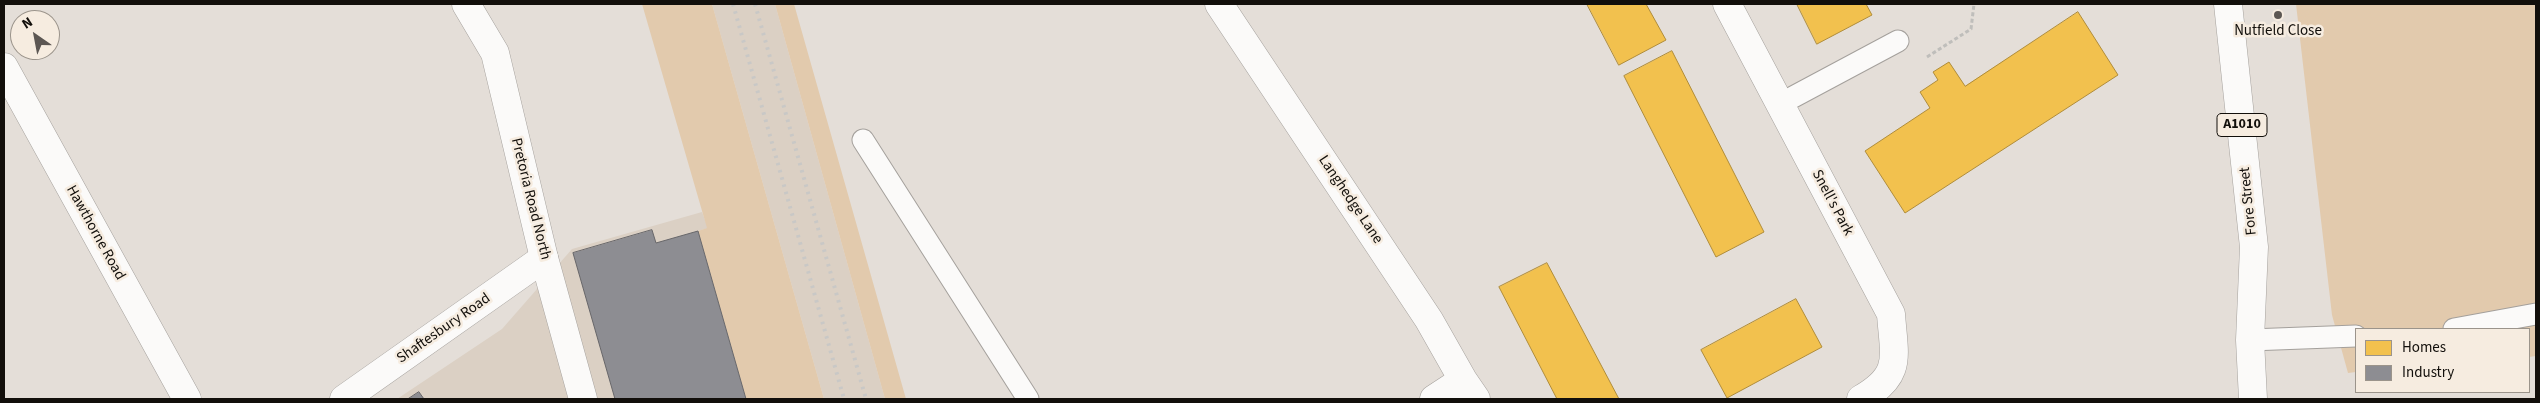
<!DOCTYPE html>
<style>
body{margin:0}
#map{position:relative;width:2540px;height:403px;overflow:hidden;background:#e4ded8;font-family:"Source Sans 3",sans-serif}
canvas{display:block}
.frame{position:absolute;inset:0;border:5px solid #120f0b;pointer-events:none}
.legend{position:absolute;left:2355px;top:328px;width:175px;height:65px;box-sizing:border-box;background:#f6ece0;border:1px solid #9b948b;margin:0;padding:6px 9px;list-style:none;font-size:15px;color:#120f0b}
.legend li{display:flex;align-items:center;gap:10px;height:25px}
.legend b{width:25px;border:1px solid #9b948b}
.north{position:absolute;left:10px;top:10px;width:50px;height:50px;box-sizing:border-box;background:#f6ece0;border:1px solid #9b948b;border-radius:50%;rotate:327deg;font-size:14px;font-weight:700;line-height:20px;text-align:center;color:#120f0b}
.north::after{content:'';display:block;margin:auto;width:18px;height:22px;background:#5c5753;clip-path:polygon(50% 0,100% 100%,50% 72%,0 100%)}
</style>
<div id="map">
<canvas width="2540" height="403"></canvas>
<div class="frame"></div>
<ul class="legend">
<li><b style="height:14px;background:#f2c14e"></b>Homes</li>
<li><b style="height:14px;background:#8d8d92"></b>Industry</li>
</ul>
<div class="north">N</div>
</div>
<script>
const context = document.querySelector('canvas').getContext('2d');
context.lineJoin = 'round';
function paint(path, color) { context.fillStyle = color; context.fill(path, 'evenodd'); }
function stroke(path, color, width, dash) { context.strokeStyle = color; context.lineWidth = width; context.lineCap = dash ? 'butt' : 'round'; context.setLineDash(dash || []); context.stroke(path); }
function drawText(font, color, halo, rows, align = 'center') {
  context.font = font + ' "Source Sans 3",sans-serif'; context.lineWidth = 5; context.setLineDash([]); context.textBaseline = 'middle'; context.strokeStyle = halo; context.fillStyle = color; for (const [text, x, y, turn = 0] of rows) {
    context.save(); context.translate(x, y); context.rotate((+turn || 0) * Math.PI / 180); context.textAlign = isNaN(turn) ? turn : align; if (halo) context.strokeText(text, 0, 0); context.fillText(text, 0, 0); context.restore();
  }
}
paint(new Path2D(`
 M712 4H775L885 399H824Z
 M702 212 708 228 698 231 746 399H397L502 329 572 249Z`), '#dbd0c4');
paint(new Path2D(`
 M642 4H712L824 399H746L698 231 707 228Z
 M775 4H794L906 399H885Z
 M2296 4H2536V356L2529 357V329H2356V372L2348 373 2332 315Z`), '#e2caad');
const homes = new Path2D(`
 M1587 4H1646L1666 40 1619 65Z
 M1797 4H1866L1872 15 1817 44Z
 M2078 12 2118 75 1905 213 1865 151 1930 108 1920 92 1938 80 1933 72 1949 62 1965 86Z
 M1672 51 1764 232 1716 257 1624 76Z
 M1547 263 1619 399H1557L1499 287Z
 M1796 299 1822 347 1727 398 1701 350Z`);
paint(homes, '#f2c14e');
stroke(homes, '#af8c3a', 1);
const industry = new Path2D(`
 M652 230 656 243 698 231 746 399H615L573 253Z
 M419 392 424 399H408Z`);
paint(industry, '#8d8d92');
stroke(industry, '#68676a', 1);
const lane = new Path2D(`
 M1780 104 1898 41
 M863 140 1028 399
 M2454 329 2536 314
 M2250 340 2356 336`);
const street = new Path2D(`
 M1219 4 1429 320 1463 380 1476 399
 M1727 4 1891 314C1894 357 1903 375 1861 399
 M4 67 187 399
 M344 399 544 258
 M1434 399 1463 380`);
const secondary = new Path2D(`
 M466 4 495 53 544 258 583 399`);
const primary = new Path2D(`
 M2228 4 2254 247 2250 340 2253 399`);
stroke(lane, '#a4a09c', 23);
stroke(street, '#a4a09c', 29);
stroke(secondary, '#a4a09c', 29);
stroke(primary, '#a4a09c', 29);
stroke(new Path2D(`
 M1927 57 1971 29 1974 4`), '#bfbebb', 3, [4, 2.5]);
stroke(lane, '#fbfaf9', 21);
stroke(street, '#fbfaf9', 28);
stroke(secondary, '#fbfaf9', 28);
stroke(primary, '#fbfaf9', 28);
stroke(new Path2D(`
 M733 4 844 399
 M755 4 866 399`), '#c9c8c6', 4, [2.5, 5]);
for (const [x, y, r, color] of [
 [2278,15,5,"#5c5753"]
]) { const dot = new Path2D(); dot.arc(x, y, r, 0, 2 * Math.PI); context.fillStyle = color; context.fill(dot); stroke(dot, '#f6ece0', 2); }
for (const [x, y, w] of [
 [2242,125,50]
]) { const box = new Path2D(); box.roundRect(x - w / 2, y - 11.5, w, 23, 4); context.fillStyle = '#f6ece0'; context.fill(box); stroke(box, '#120f0b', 1); }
drawText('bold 14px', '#120f0b', null, [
 ["A1010",2242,125]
]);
drawText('15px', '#120f0b', '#f6ece0', [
 ["Nutfield Close",2278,32]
]);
drawText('15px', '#120f0b', '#f6ece0', [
 ["Pretoria Road North",530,199,76],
 ["Langhedge Lane",1350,200,56],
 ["Fore Street",2249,201,-96],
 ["Snell's Park",1832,203,62],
 ["Hawthorne Road",95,233,61],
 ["Shaftesbury Road",444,329,-35]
]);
</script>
